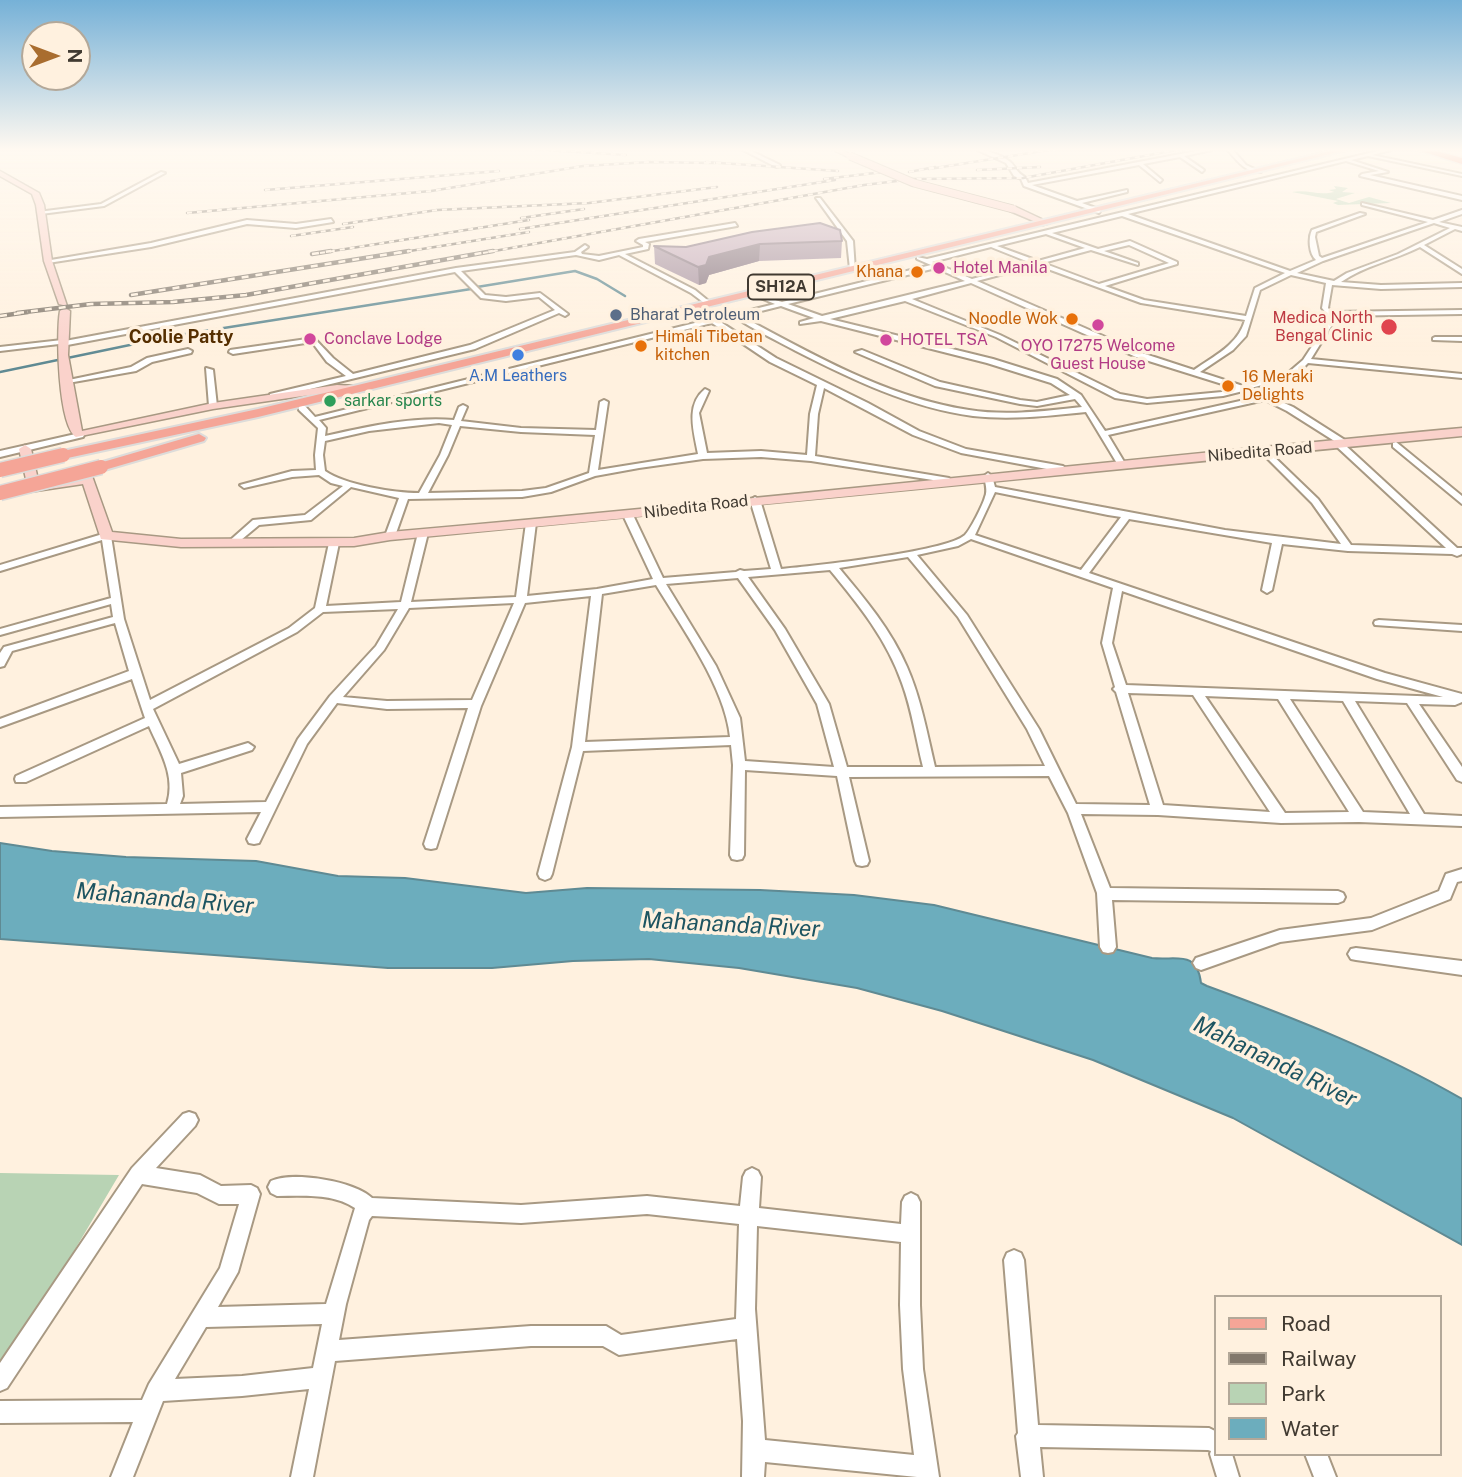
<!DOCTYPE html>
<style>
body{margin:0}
#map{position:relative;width:1462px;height:1477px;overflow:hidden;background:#fff1df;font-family:"Public Sans",sans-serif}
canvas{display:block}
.legend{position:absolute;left:1214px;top:1295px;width:228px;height:161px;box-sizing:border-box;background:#fff1df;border:2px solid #b3a899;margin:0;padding:9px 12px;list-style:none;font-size:21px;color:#413a31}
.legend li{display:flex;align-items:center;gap:14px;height:35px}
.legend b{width:35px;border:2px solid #b3a899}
.north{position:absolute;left:21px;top:21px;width:70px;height:70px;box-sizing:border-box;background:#fff1df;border:2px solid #b3a899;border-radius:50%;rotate:90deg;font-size:19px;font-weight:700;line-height:28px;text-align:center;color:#413a31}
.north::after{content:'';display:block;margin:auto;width:24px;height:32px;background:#a96d2f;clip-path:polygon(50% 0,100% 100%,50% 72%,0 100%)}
</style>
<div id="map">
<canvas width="1462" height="1477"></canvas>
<ul class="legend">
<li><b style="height:9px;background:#f5a597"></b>Road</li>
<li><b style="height:9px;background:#82786c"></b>Railway</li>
<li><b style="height:19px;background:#b8d3b4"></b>Park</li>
<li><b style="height:19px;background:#6cadbd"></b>Water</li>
</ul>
<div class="north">N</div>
</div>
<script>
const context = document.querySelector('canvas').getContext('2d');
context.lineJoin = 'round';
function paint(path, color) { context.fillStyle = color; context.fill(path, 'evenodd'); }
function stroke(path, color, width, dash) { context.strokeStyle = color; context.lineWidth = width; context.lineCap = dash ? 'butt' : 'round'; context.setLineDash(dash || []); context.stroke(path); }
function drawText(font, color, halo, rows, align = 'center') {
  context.font = font + ' "Public Sans",sans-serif'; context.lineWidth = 7; context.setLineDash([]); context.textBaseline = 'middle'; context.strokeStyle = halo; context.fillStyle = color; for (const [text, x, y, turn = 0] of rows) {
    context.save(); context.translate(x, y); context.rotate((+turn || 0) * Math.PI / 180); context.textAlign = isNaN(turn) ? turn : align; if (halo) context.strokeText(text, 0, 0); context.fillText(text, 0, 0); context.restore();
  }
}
paint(new Path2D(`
 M1334 186 1348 188 1342 192 1355 193 1336 199 1349 203 1369 197 1391 203 1338 205 1333 203 1338 201 1292 192C1307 189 1319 196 1334 192L1329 190 1336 189Z
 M0 1173 119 1175 51 1290 0 1367Z`), '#b8d3b4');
const water = new Path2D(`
 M0 843 52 851 126 857 256 861 338 876 405 878 526 893 587 888 760 890 854 895 934 905 1152 958C1175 961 1197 949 1201 983L1207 986C1294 1018 1381 1052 1462 1099V1245L1233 1118 1093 1060 942 1011 857 988 739 968 649 959 573 961 492 968H388L0 939Z`);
paint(water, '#6cadbd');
stroke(water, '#5f8a93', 2);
stroke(new Path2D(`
 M477 287 575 271 597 279 625 296
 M0 372 173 336 471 289`), '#5f8a93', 2.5);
const street = new Path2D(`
 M747 149 780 165V166L776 167 743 150Z
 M975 149C984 149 1001 155 1009 161 1016 166 1016 173 1025 177L1028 183 1207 149 1212 150 1184 156 1204 170 1202 172 1180 157 1143 164 1162 180 1160 182 1139 165 1032 185 1077 201 1127 190V192L1082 203 1101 210 1099 213 1024 186 1021 179 1014 176 1006 163Z
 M1227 149H1232L1246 165 1261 172C1246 173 1237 161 1227 149Z
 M1386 149H1394L1372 155 1462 174V176L1368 156 1351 160 1388 172 1370 175 1462 196V200L1360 176 1362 174 1379 171 1346 161 1128 214 1290 271 1316 260C1309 254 1308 238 1312 230L1360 213 1365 214 1316 232 1315 237 1319 256 1322 258 1428 222 1362 205V203L1433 220 1462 210V214L1439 222 1462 227V231L1455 229 1424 245 1462 269V274L1420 247C1394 260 1364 266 1341 282L1381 285 1462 283V287L1381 289 1332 285 1328 308 1332 312 1462 310V314L1333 316 1332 325 1311 359 1462 374V378L1308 363 1295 376 1251 388 1293 407 1348 442 1349 444 1346 446 1457 548H1462V554L1457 556 1452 554 1348 551 1282 544 1272 590 1267 593 1262 590 1272 543 1129 519 1089 573 1385 673 1462 694V702L1455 705 1419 704 1462 767V782L1457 780 1407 703 1355 701 1424 814 1462 816V826L1359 822 1281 823 1158 815 1081 814 1110 888 1338 891 1343 893 1345 897 1343 901 1338 903 1112 900 1116 947 1113 952 1108 953 1103 952 1100 947 1097 893 1068 813 1049 776 849 777 869 861 867 865 862 866 857 865 855 861 837 776 745 770 744 855 742 859 737 860 732 859 730 855 733 765 731 745 583 751 552 874 550 878 545 880 540 878 538 874 572 747 591 596 525 603 481 706 436 848 431 849 426 848 424 844 468 708 387 709 337 703 307 744 261 839 259 843 254 844 249 843 247 839 261 812 0 817V807L167 804C176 776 160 751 149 726L26 782H16L15 779 16 776 145 718 132 679 0 727V719L129 671 115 623 12 651 4 666 0 667V653L4 647 113 617 111 604 0 635V629L111 598 102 540 0 571V565L106 533 111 536 124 619 150 700 289 628 315 608 329 543 334 540 339 543 326 606 401 602 418 533 423 530 428 533 411 602 516 597 526 523 528 521H534L536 523 527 596 597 589 653 579 623 515 628 512 633 515 663 578 736 572 740 570 744 571 771 569 750 500 755 497 760 500 781 569C812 566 946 552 965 535 970 530 983 505 985 497 988 490 985 483 984 476L988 473 992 476 995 487 1225 530 1341 544 1312 503 1263 454 1262 452 1266 449 1318 499 1351 545 1446 548 1336 446V442L1287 411 1265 400 1108 435 1126 465 1122 468 1118 465 1086 412C1048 416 1010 420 973 416 911 408 851 379 796 351 776 340 754 330 735 317L719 321 776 358 868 403 919 431 966 449 1063 466 1067 469 1063 472 961 453 913 435 824 388 818 414 815 456 949 478 953 481 952 483 811 461 761 457 703 459 639 468 595 476 551 492 522 497 408 499 395 536 390 539 385 536 399 498 351 487 311 520 259 525 235 545H229L227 543 253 520 305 515 343 486 331 483 319 475 292 477 244 488 240 485 292 471 316 470 315 455 318 428 299 410V406H305L315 417 707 320 696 312V310H700L714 319 775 304 758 297V295L782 302 931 265 917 259V257L927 259ZM1122 216 1285 273 1255 288 1246 316 1144 300 1105 286 1177 264V262L1130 241 1098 249 1052 233ZM1434 223 1450 228 1398 254 1347 273 1334 281 1297 273 1323 261ZM1046 234 1085 248 1038 261 997 246ZM1129 245 1169 263 1099 284 1043 263 1091 250 1138 265V263L1104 251ZM991 247 1031 263 972 279 942 266 941 264 932 262ZM1037 265 1141 303 1245 320C1238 345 1214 356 1194 370L1142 353 977 281ZM936 268 965 281 822 316 788 304ZM1291 275 1326 283 1322 308 1327 314 1326 325 1303 360 1289 372 1243 386 1200 372 1233 350 1246 336 1260 290ZM971 283 1136 357 1235 388 1222 392 1147 399 1120 394 1000 335 912 299ZM905 301 996 337 1115 398 1147 403 1223 396 1243 391 1258 397 1105 431 1081 395 1057 379 993 359 830 319ZM781 306 814 318 800 322V324L821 321 987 363 1051 383 1070 395 1037 402 1020 400 940 382 862 350 855 352 935 386 1020 404 1037 406 1075 399 1082 407C1045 411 1006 416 969 410 888 398 812 354 741 316ZM712 323 770 362 817 385 810 414 807 455 761 451 707 453 699 413 709 391 705 389C685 405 694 432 698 454L598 470 608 402 604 400 600 402 596 430 521 428 461 421 467 407 463 405 459 407 454 420C413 416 365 427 325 436L326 428 319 420ZM439 423 452 425 440 455 419 493C394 493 345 485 325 471L323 455 325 441 369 431ZM460 426 521 432 595 435 589 473 546 488 522 491 428 493 448 455ZM995 492 1108 515 1121 517 1081 570 975 535ZM971 539 1113 588 1102 643 1115 687 1113 689 1116 692 1150 805 1076 804 1039 729 967 615 917 555 958 546ZM908 557 958 617 1027 729 1045 766 935 767C927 733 921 699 907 667 891 630 865 599 839 568ZM830 570C859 605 887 640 902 683 912 710 916 739 923 767H847L829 704 785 629 748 577ZM738 578 775 630 817 704 834 767 745 761 740 718 716 666 666 584ZM656 585C682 628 725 687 730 737L585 742 602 594ZM1122 591 1377 679 1443 697 1126 685 1112 643ZM514 603 472 700 387 701 343 697 384 650 409 608ZM398 609 376 646 330 696 298 739 266 802 180 804 183 796 181 773 252 750 254 747 248 743 179 764 153 709 297 632 323 612ZM1128 693 1193 695 1270 812 1163 805ZM1205 696 1278 699 1349 812 1285 813ZM1290 699 1343 701 1410 814 1363 812Z
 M161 172 165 173 104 206 41 214 38 212 101 204Z
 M816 198H820L853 241 855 270 850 269 847 241Z
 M331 219 333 222 296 228 247 224 151 247 48 263 45 261 151 243 247 220 296 224Z
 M735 223 737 226 645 242 649 244 648 249 625 254 695 290 711 303V305H707L691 293 619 255 599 260 576 255 461 271 485 295 506 297 540 293 568 314 565 316 559 313 475 349 273 398H270V394L346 376 327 362 312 342 233 354 229 352 230 350 314 338 333 358 353 374 470 345 555 310 539 297 506 301 481 298 455 272 62 346 59 344 0 351V347L62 340 65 341 456 268 575 252 585 245 588 247 581 252 582 254 599 256 643 247V245L636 241 639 239Z
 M1435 337H1462V341L1433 340V338Z
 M188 349 192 351 191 353 152 362 136 371 68 383 64 381 131 367 147 358Z
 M206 368 213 370 217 406 213 408 209 406Z
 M80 433 84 435 83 437 0 457V451Z
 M1396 442 1462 496V504L1393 447V443Z
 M1379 620 1462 625V631L1375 625 1374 623 1375 621Z
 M1462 869V881L1457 882 1450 899 1372 930 1280 942 1201 970 1196 968 1193 963 1196 958 1280 930 1371 918 1439 891 1446 874Z
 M1356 948 1462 961V975L1356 960 1351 959 1348 954 1351 949Z
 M189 1112 195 1114 198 1120 195 1126 156 1168 200 1175 221 1186 251 1185 257 1188 260 1194 238 1272 218 1307 326 1304 355 1208C333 1193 302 1196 277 1196L271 1193 268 1187 271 1181C294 1171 354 1181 372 1198L521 1205 647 1196 740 1206 743 1177 746 1171 752 1168 758 1171 761 1177 759 1208 901 1224 902 1202 905 1196 911 1193 917 1196 920 1202V1305L923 1369 939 1477H917L765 1462 764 1477H742L743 1421 737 1339 619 1355 603 1346H531L335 1361 313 1477H291L309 1389 242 1396 163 1401 133 1477H111L133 1422 0 1423V1401L142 1400 149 1384 220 1268 239 1204H219L197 1193 142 1184 7 1388 0 1391V1363L132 1168 183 1114ZM647 1214 739 1224 736 1319 621 1335 606 1326H531L339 1340 346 1304 369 1220 372 1216 521 1223ZM757 1226 901 1242 900 1305 903 1369 914 1455 765 1440 755 1309ZM322 1324 313 1368 242 1376 175 1379 206 1327Z
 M1014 1250 1021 1253 1024 1260 1038 1425 1209 1428 1215 1431V1454H1232L1239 1477H1217L1210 1454 1211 1451 1208 1450 1040 1447 1043 1477H1021L1016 1436 1018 1433 1004 1260 1007 1253Z
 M1305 1454H1327L1336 1477H1314Z`);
const secondary = new Path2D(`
 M831 149H840L853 156 848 157Z
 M0 171 39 193 44 205 52 261 67 306 59 304 44 261 36 205 32 194 0 176Z
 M1010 207H1016L1050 223 1043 225 1010 211Z
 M65 308 70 311 68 355 82 431 213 403 337 385 357 386 362 389 357 392 337 391 213 409 76 437C58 425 56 333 60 311Z
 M1462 428V436C1105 469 748 508 390 540L354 546 181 547 101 539 83 484 29 492 19 449 25 445 31 449 39 484 92 476 112 532 181 539 354 538 390 532C748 501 1105 461 1462 428Z`);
const primary = new Path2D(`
 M1339 149H1351L258 417 63 459 56 455 63 451 258 409Z
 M199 434 206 438 204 441 101 471 94 467 96 464Z`);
const highway = new Path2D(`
 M1415 149H1429L1462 158V164Z`);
stroke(street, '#a89983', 4);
stroke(secondary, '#a89983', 3);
stroke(primary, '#dddcda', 4);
stroke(highway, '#dddcda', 3);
paint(street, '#fff');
paint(secondary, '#fad2cb');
paint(primary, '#f5a597');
paint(highway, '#ee6951');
const railFar1 = new Path2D(`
 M531 149 626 155
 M706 162 838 171
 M929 169 1055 149
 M977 170 1040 167
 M909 172 935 167
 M824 179 883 172
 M265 190 499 171
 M187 213 431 191 583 166 649 162 715 163
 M521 218 584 209
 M343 224 437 210 589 203 717 187
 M520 229 835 180
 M291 236 353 227
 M320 253 529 220
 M397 253 529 232
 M483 253 864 185 913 179 1023 178 1182 149`);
const rail = new Path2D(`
 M312 254 331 251
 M131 295 409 251
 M17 313 91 304 173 302 246 295 493 251
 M0 316 28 312`);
stroke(railFar1, '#82786c', 2.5);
stroke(rail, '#82786c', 4.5);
stroke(railFar1, '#fff1df', 2, [5]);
stroke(rail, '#fff1df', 2.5, [7]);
const secondaryBridge = new Path2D(`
 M850 156 914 183 1013 209`);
const primaryBridge = new Path2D(`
 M0 470 63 455
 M0 493 101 467`);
stroke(secondaryBridge, '#a89983', 9, []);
stroke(primaryBridge, '#dddcda', 17, []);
stroke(secondaryBridge, '#fad2cb', 7);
stroke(primaryBridge, '#f5a597', 14);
paint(new Path2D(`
 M842 241 841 258 759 261 709 275 706 283 699 285 655 264 654 246 686 247Z`), '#a994a2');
paint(new Path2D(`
 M760 244 759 261 709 275 706 283 699 285 698 267 709 257Z`), '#8a7884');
const building = new Path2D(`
 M820 223 840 230 842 241 760 244 709 257 706 265 698 267 654 246 686 247 752 232Z`);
paint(building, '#c5acbc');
stroke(building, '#8a7884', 2);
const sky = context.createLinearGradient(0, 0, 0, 356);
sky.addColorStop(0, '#76b1d7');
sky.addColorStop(0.42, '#fff9f1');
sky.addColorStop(1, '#fff9f100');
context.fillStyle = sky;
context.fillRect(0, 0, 1462, 356);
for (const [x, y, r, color] of [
 [939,268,7,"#d1479c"],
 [917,272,7,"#e8710a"],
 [616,315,7,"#5c6f8a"],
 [1072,319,7,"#e8710a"],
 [1098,325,7,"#d1479c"],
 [1389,327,9,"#e0444e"],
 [310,339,7,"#d1479c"],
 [886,340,7,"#d1479c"],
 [641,346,7,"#e8710a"],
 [518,355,7,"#3f7fe0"],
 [1228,386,7,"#e8710a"],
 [330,401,7,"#2e9e5b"]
]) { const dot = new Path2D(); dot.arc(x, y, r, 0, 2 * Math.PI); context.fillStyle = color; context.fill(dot); stroke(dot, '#fff1df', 2.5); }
drawText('16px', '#b23c85', '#fff1df', [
 ["Hotel Manila",953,268],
 ["Conclave Lodge",324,339],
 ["HOTEL TSA",900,340],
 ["OYO 17275 Welcome",1098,346,"center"],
 ["Guest House",1098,364,"center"]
], 'left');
drawText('16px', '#c56008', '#fff1df', [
 ["Khana",903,272],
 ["Noodle Wok",1058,319],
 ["Himali Tibetan",655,337,"left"],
 ["kitchen",655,355,"left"],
 ["16 Meraki",1242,377,"left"],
 ["Delights",1242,395,"left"]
], 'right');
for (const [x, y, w] of [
 [781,287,66]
]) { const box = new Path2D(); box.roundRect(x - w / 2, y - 12.5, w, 25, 5); context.fillStyle = '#fff1df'; context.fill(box); stroke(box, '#413a31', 2); }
drawText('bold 16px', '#413a31', null, [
 ["SH12A",781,287]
]);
drawText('16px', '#4e5e75', '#fff1df', [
 ["Bharat Petroleum",630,315]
], 'left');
drawText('16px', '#be3a42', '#fff1df', [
 ["Medica North",1373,318],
 ["Bengal Clinic",1373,336]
], 'right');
drawText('16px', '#366cbe', '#fff1df', [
 ["A.M Leathers",518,376]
]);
drawText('16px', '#27864d', '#fff1df', [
 ["sarkar sports",344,401]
], 'left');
drawText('16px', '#413a31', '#fff1df', [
 ["Nibedita Road",1260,452,-5],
 ["Nibedita Road",696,507,-7]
]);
drawText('bold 18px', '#552e00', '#fff1df', [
 ["Coolie Patty",181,337]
]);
drawText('italic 23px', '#1d5461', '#fff1df', [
 ["Mahananda River",165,899,5],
 ["Mahananda River",731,925,3],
 ["Mahananda River",1275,1062,26]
]);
</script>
